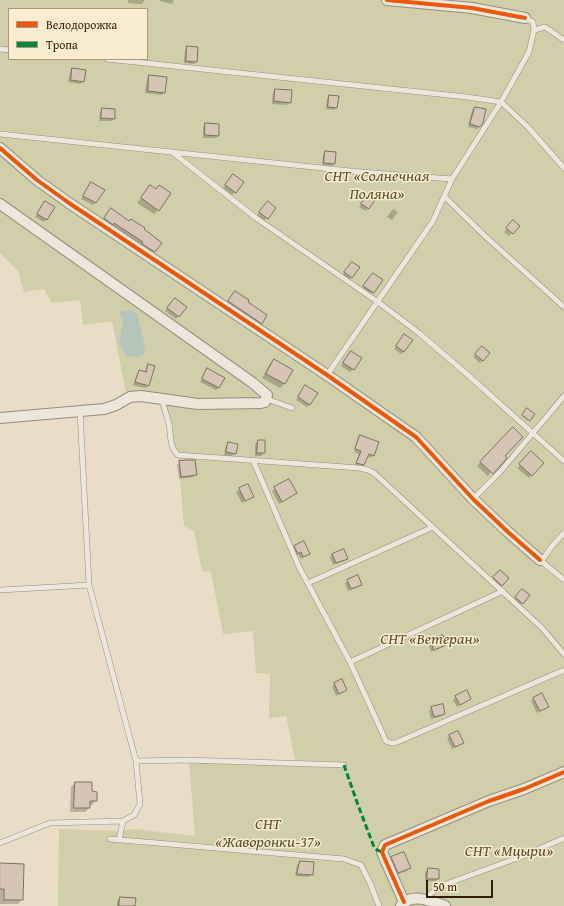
<!DOCTYPE html>
<meta charset="utf-8">
<style>
body{margin:0}
#map{position:relative;width:564px;height:906px;overflow:hidden;background:#e9ddc7;font-family:"Gentium Book Plus",serif}
canvas{display:block}
.legend{position:absolute;left:8px;top:8px;width:140px;height:52px;box-sizing:border-box;background:#faecd1;border:1px solid #aa997d;margin:0;padding:5px 7px;list-style:none;font-size:12px;color:#321c00}
.legend li{display:flex;align-items:center;gap:8px;height:20px}
.legend b{width:20px;border:1px solid #aa997d}
.scale{position:absolute;left:426px;top:880px;width:67px;height:18px;box-sizing:border-box;border:2px solid #321c00;border-top:0;padding-left:5px;font-size:12px;line-height:14px;white-space:nowrap;color:#321c00;-webkit-text-stroke:3px #faecd1;paint-order:stroke}
</style>
<div id="map">
<canvas width="564" height="906"></canvas>
<ul class="legend">
<li><b style="height:5px;background:#e8590c"></b>Велодорожка</li>
<li><b style="height:5px;background:#00873e"></b>Тропа</li>
</ul>
<div class="scale">50 m</div>
</div>
<script>
const context = document.querySelector('canvas').getContext('2d');
context.lineJoin = 'round';
function paint(path, color) { context.fillStyle = color; context.fill(path, 'evenodd'); }
function stroke(path, color, width, dash) { context.strokeStyle = color; context.lineWidth = width; context.lineCap = dash ? 'butt' : 'round'; context.setLineDash(dash || []); context.stroke(path); }
function drawText(font, color, halo, rows, align = 'center') {
  context.font = font + ' "Gentium Book Plus",serif'; context.lineWidth = 3; context.setLineDash([]); context.textBaseline = 'middle'; context.strokeStyle = halo; context.fillStyle = color; for (const [text, x, y, turn = 0] of rows) {
    context.save(); context.translate(x, y); context.rotate((+turn || 0) * Math.PI / 180); context.textAlign = isNaN(turn) ? turn : align; if (halo) context.strokeText(text, 0, 0); context.fillText(text, 0, 0); context.restore();
  }
}
paint(new Path2D(`
 M0 0H564V906H58L59 829 120 831 135 829 195 836 189 760 296 763 286 716 269 718 270 674 256 673 253 631 223 634 211 572 202 571 194 531 184 526 178 455 174 452 162 400 127 399 112 321 83 325 80 300 52 303 44 289 24 292 18 271 0 253ZM9 9H147V59H9Z`), '#d0cfa9');
paint(new Path2D(`
 M132 310 137 314 145 345 144 354 137 357 126 356 119 342 123 321 120 314 121 311Z`), '#b6c5bc');
paint(new Path2D(`
 M128 0H145L142 4 128 3Z
 M160 0H174L172 4 160 1Z
 M188 48 196 61 194 64 184 63 185 50Z
 M72 69 83 81 80 84 68 82 70 72Z
 M150 76 164 92 162 95 145 93 147 79Z
 M276 90 290 102 287 105 272 104 273 92Z
 M329 96 337 107 334 110 326 109 327 99Z
 M475 108 480 126 477 129 468 127 472 110Z
 M102 109 114 119 111 121H99L100 112Z
 M206 124 218 136 215 138H203V127Z
 M326 152 334 163 332 166 322 165 323 155Z
 M231 178 243 183 232 195 223 188Z
 M91 183 103 190 93 205 81 199Z
 M150 186 158 210 154 214 137 203Z
 M367 196 368 208 366 211 359 207Z
 M45 202 54 207 44 222 35 217Z
 M265 205 275 208 264 221 257 215Z
 M393 209 398 212 392 220 387 217Z
 M108 212 143 229 161 243 151 254 102 221Z
 M511 224 518 226 509 236 504 232Z
 M352 263V277L349 280 342 275Z
 M370 277 373 292 370 295 362 289Z
 M233 295 246 303 261 323 258 326 226 304Z
 M172 302 178 316 176 319 165 311Z
 M402 338 404 352 401 354 394 349Z
 M479 350 489 353 480 363 473 357Z
 M349 355 353 369 350 372 341 366Z
 M274 360 292 370 284 384 280 388 262 378 270 364Z
 M149 365 148 386 145 388 133 385 137 374 139 371 144 373 146 368Z
 M207 370 219 388 216 390 200 382Z
 M306 386 310 404 307 407 296 400Z
 M527 409 534 414 528 421 522 416Z
 M513 428 503 456 488 476 477 466Z
 M361 436 373 455 371 458 367 456 364 465 361 467 355 465 359 454 354 452 358 439Z
 M258 441 264 453 261 456H255V444Z
 M229 443 235 454 232 456 224 455 226 446Z
 M531 453 543 463 529 478 517 468Z
 M180 462 196 474 193 477 179 479 177 465Z
 M288 480 295 493 279 504 272 491Z
 M247 485 253 496 242 503 236 492Z
 M295 547 309 553 301 559 298 554 295 556 292 550Z
 M333 554 347 558 344 561 333 565 330 557Z
 M500 571 508 578 499 588 491 581Z
 M348 581 361 585 358 587 348 591 345 583Z
 M519 593 522 603 519 605 513 600Z
 M430 641 445 645 443 647 431 652 428 643Z
 M335 684 346 690 336 696 332 686Z
 M456 697 470 699 457 707 453 700Z
 M534 698 548 706 537 713 531 701Z
 M432 708 444 713 442 716 431 719 429 711Z
 M458 732 463 743 452 749 447 738Z
 M75 783 91 792H96V801L92 805H89V808L85 812H70L71 787Z
 M392 858 410 868 407 871 396 875 389 860Z
 M300 862 312 874 309 877 295 876 297 865Z
 M0 864 22 899 18 904H0Z
 M428 869 438 879 435 882 425 881V872Z
 M120 898 134 906H117V901Z`), '#0003');
const building = new Path2D(`
 M187 46 198 47 197 62 186 61Z
 M72 68 86 70 84 82 71 80Z
 M149 75 167 77 165 93 148 91Z
 M275 89 292 90 291 103 274 101Z
 M329 95 339 96 337 108 328 107Z
 M475 107 486 109 483 123 480 127 470 124Z
 M102 108 115 109V119L101 118Z
 M205 123 219 124V136L205 135Z
 M325 151 336 152 335 164 324 163Z
 M233 174 244 182 236 193 225 185Z
 M91 182 105 190 96 203 83 196Z
 M150 185 156 189 159 185 171 193 159 211 141 198Z
 M367 195 375 200 369 209 361 204Z
 M45 201 55 207 47 220 37 214Z
 M268 201 276 208 268 219 259 212Z
 M111 208 129 221 131 219 145 228 144 229 162 243 155 252 142 244 143 242 114 223 113 225 104 218Z
 M513 220 520 226 513 234 506 228Z
 M352 262 360 267 352 278 344 272Z
 M373 273 383 280 374 293 363 286Z
 M235 291 249 300 248 302 267 315 262 324 228 301Z
 M175 298 187 307 179 317 167 308Z
 M404 334 413 340 404 352 396 346Z
 M482 346 490 353 483 361 475 354Z
 M351 351 362 358 354 370 343 363Z
 M274 359 293 370 285 384 266 374Z
 M148 364 155 366 149 386 135 382 139 370 146 372Z
 M207 368 225 378 219 388 202 379Z
 M305 385 318 393 310 405 298 397Z
 M527 408 535 414 530 421 522 415Z
 M513 427 523 437 505 456 507 458 493 474 480 462Z
 M360 435 379 442 374 456 369 454 364 465 356 463 361 451 355 449Z
 M258 440H265V453H257Z
 M228 442 238 444 236 454 226 452Z
 M531 451 544 463 532 476 519 464Z
 M190 460H195L197 475 181 477 179 461Z
 M289 479 297 493 282 502 274 487Z
 M248 484 254 497 245 501 239 488Z
 M304 541 310 554 303 557 301 552 298 554 294 546Z
 M344 549 348 559 336 563 332 554Z
 M500 570 509 578 502 586 493 577Z
 M358 575 362 585 351 589 347 580Z
 M522 589 530 595 523 604 515 597Z
 M443 635 446 645 434 650 430 640Z
 M342 679 347 690 339 694 334 683Z
 M467 690 471 699 460 705 455 696Z
 M542 693 549 707 540 711 533 698Z
 M443 704 445 714 434 717 431 707Z
 M458 731 464 743 455 747 449 735Z
 M75 782H92V791L97 792V801H90V808H74Z
 M404 852 411 868 398 873 391 857Z
 M300 861 314 862 313 875 297 874Z
 M0 863 24 864 23 900H4V889H0Z
 M428 868 439 869V879H427Z
 M120 897 136 898 135 906H119Z`);
paint(building, '#d6c5b5');
stroke(building, '#7c7262', 1);
const service = new Path2D(`
 M534 30 545 27 564 40
 M0 49 9 50
 M107 59 467 97 501 102 528 127 564 168
 M0 134 360 172 452 179
 M172 152 256 218 378 302 419 333 469 376 564 461
 M445 197 486 237 564 307
 M327 375 433 221 452 179 501 102 529 52 534 30 533 22 525 18
 M267 399 292 408
 M162 400C164 408 167 416 169 424 171 434 169 447 178 455L359 468 368 470 374 473 542 628 564 654
 M253 460 299 567 350 662 386 741 391 743H395L564 670
 M473 499 500 472 564 396
 M564 533 552 546 543 559 540 560 564 580
 M308 583 433 527
 M0 590 89 585
 M350 662 503 591
 M136 761 186 760 344 765
 M110 839 344 859 361 865 370 883 379 906
 M119 840 123 821
 M0 843 50 823 123 821 134 815 140 804 136 761 89 585 80 411
 M425 899 438 887 523 856 564 838`);
const minor = new Path2D(`
 M387 0 472 8 525 18
 M0 148 37 180 69 203 327 375 416 437 473 499 508 532 540 560
 M0 204 253 383 267 395 265 402 261 403 198 404 141 396 130 397 116 405 104 409 0 418
 M404 902 384 857 382 852 385 845 489 801 524 789 564 772
 M401 906C411 892 431 901 445 906`);
stroke(service, '#968c7d', 6);
stroke(minor, '#968c7d', 12);
stroke(service, '#ece6db', 5);
stroke(minor, '#ece6db', 10);
stroke(new Path2D(`
 M344 765 358 805 374 847 377 850 382 852`), '#00873e', 3, [6, 3]);
stroke(new Path2D(`
 M387 0 472 8 525 18
 M0 148 37 180 69 203 327 375 416 437 473 499 508 532 540 560
 M404 902 384 857 382 852 385 845 489 801 524 789 564 772`), '#e8590c', 4);
drawText('italic 16px', '#5b4e2b', '#faecd1', [
 ["СНТ «Солнечная",377,177],
 ["Поляна»",377,195],
 ["СНТ «Ветеран»",430,640],
 ["СНТ",268,825],
 ["«Жаворонки-37»",268,843],
 ["СНТ «Мцыри»",509,852]
]);
</script>
